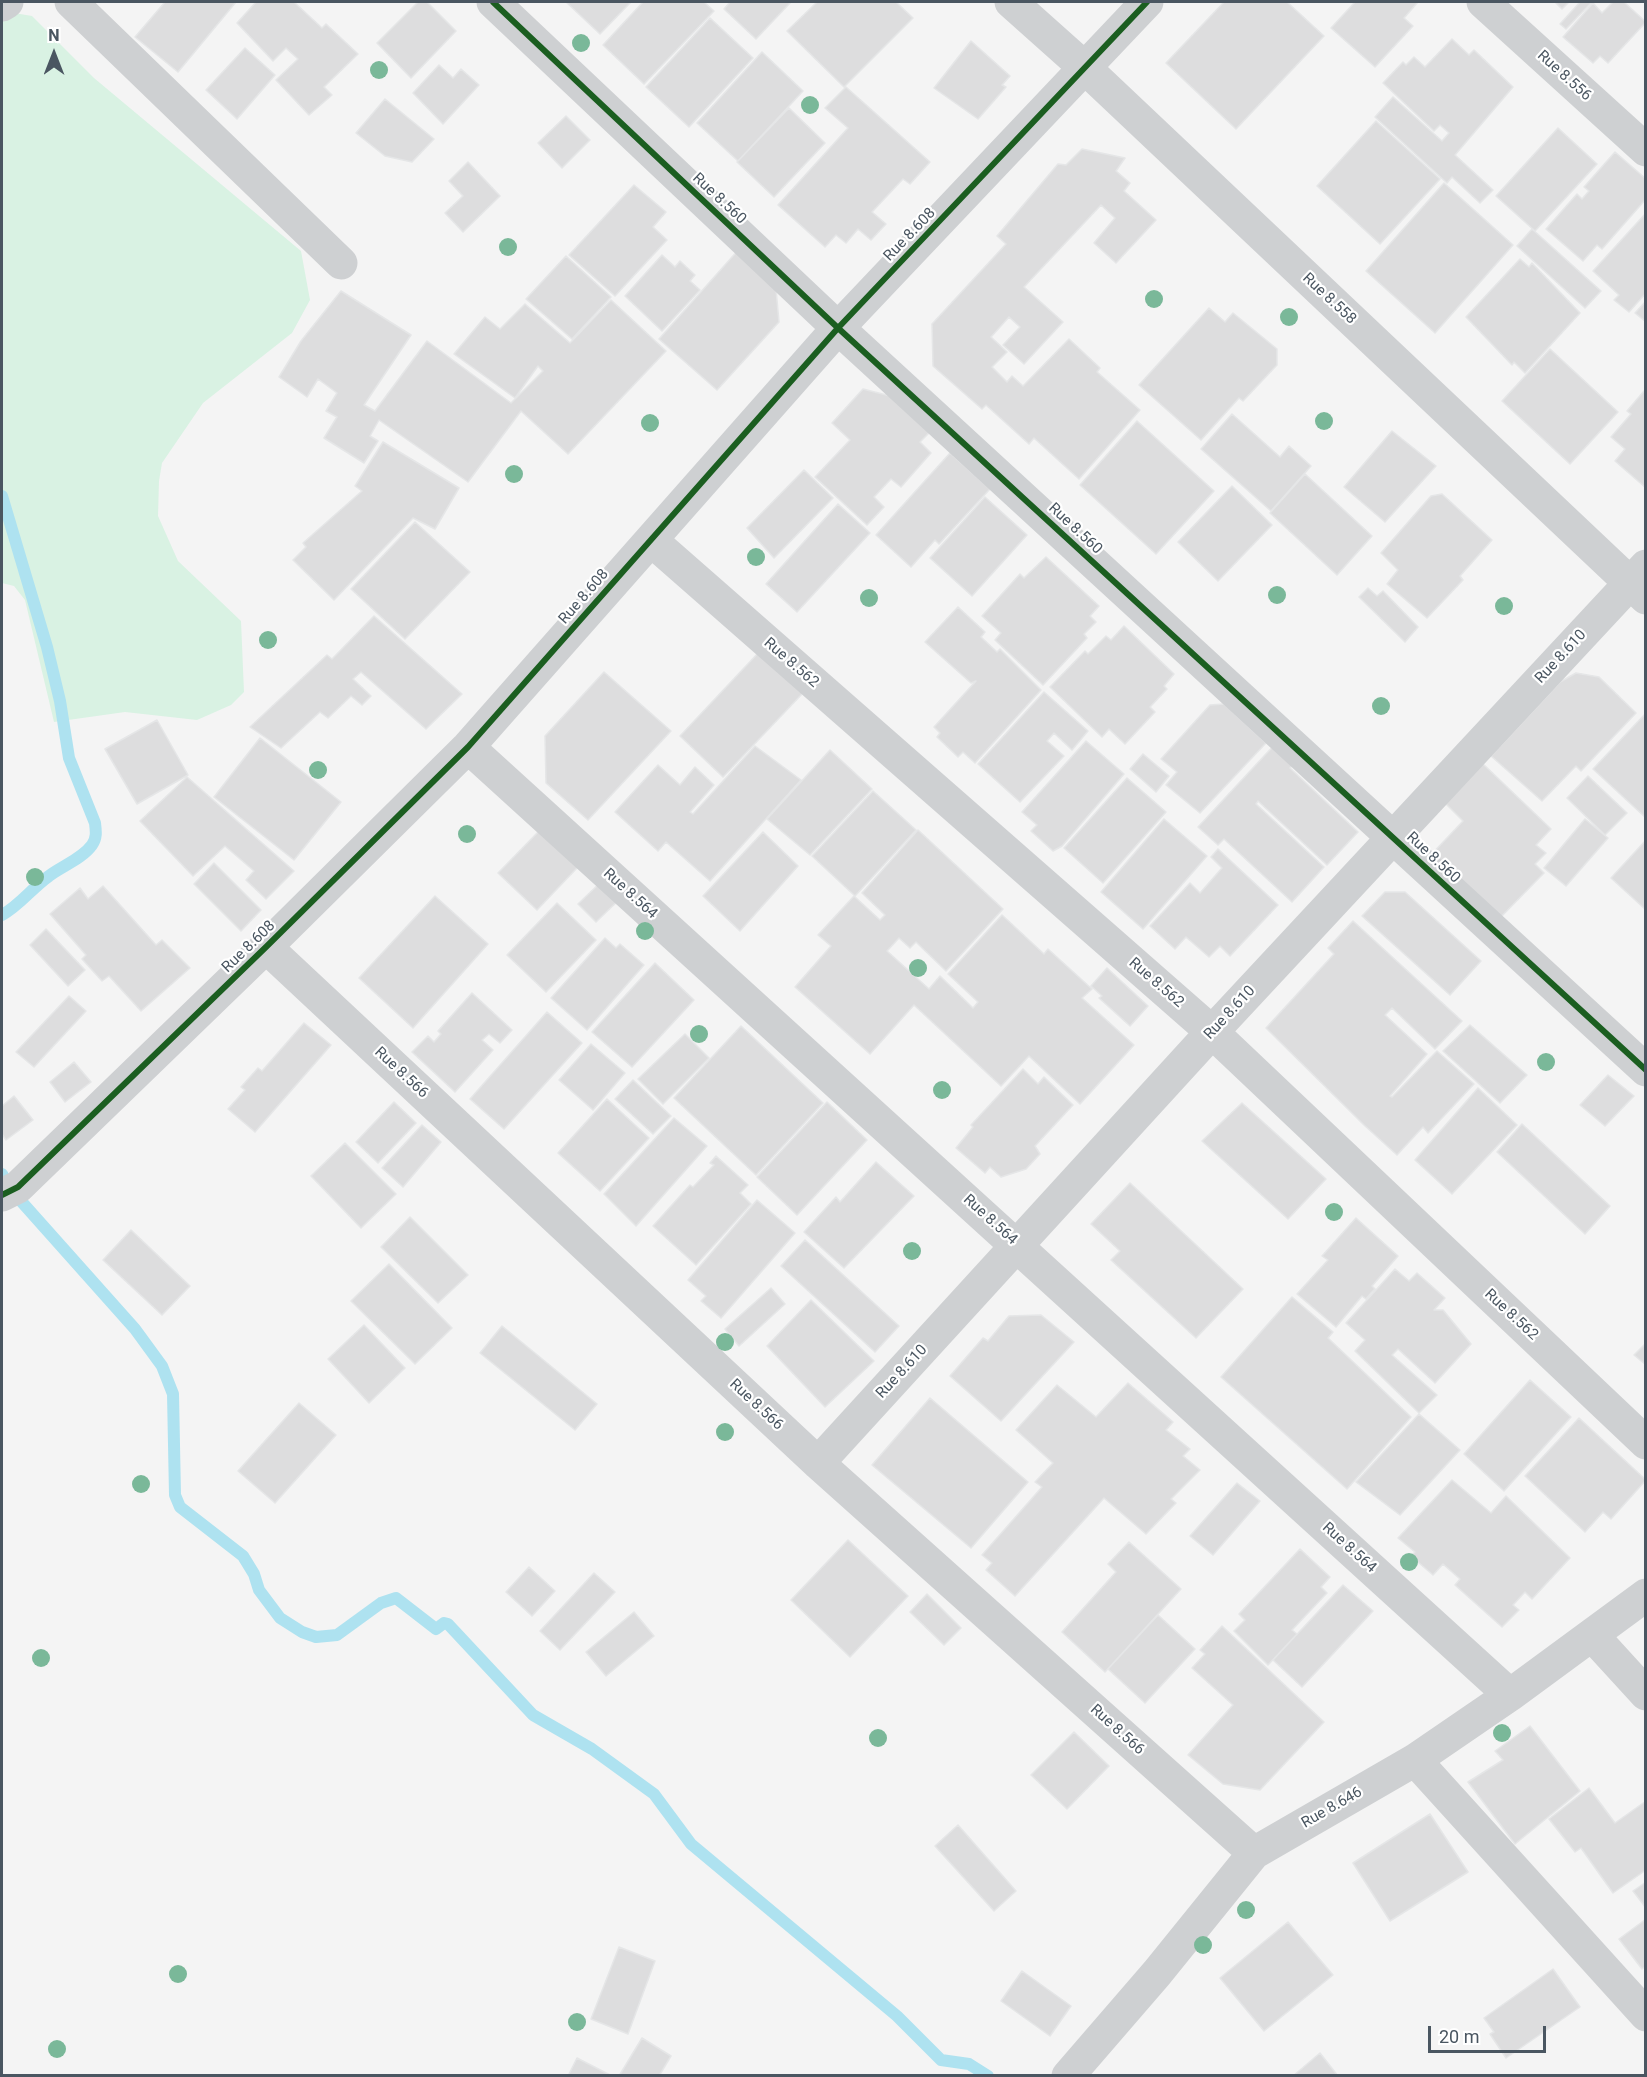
<!DOCTYPE html>
<style>
body{margin:0}
#map{position:relative;width:1647px;height:2077px;overflow:hidden;background:#f4f4f4;font-family:Roboto,sans-serif}
canvas{display:block}
.frame{position:absolute;inset:0;border:3px solid #4a5661;pointer-events:none}
.north{position:absolute;left:24px;top:24px;width:60px;height:60px;-webkit-text-stroke:4px #fff;paint-order:stroke;rotate:0deg;font-size:16px;font-weight:700;line-height:24px;text-align:center;color:#4a5661}
.north::after{content:'';display:block;margin:auto;width:21px;height:27px;background:#4a5661;clip-path:polygon(50% 0,100% 100%,50% 72%,0 100%)}
.scale{position:absolute;left:1428px;top:2026px;width:118px;height:27px;box-sizing:border-box;border:3px solid #4a5661;border-top:0;padding-left:8px;font-size:18px;line-height:21px;white-space:nowrap;color:#4a5661;-webkit-text-stroke:4px #fff;paint-order:stroke}
</style>
<div id="map">
<canvas width="1647" height="2077"></canvas>
<div class="frame"></div>
<div class="north">N</div>
<div class="scale">20 m</div>
</div>
<script>
const context = document.querySelector('canvas').getContext('2d');
context.lineJoin = 'round';
function paint(path, color) { context.fillStyle = color; context.fill(path, 'evenodd'); }
function stroke(path, color, width, dash) { context.strokeStyle = color; context.lineWidth = width; context.lineCap = dash ? 'butt' : 'round'; context.setLineDash(dash || []); context.stroke(path); }
function drawText(font, color, halo, rows, align = 'center') {
  context.font = font + ' Roboto,sans-serif'; context.lineWidth = 4.5; context.setLineDash([]); context.textBaseline = 'middle'; context.strokeStyle = halo; context.fillStyle = color; for (const [text, x, y, turn = 0] of rows) {
    context.save(); context.translate(x, y); context.rotate((+turn || 0) * Math.PI / 180); context.textAlign = isNaN(turn) ? turn : align; if (halo) context.strokeText(text, 0, 0); context.fillText(text, 0, 0); context.restore();
  }
}
paint(new Path2D(`
 M2 11 32 16 94 78 301 251 310 300 292 333 203 403 162 463 159 481 158 516 178 561 241 621 244 692 231 705 197 720 125 712 54 722 25 600 14 586 2 583Z`), '#d9f2e3');
stroke(new Path2D(`
 M2 496 47 647 60 701 69 758 95 823C96 831 97 838 92 845 82 859 62 866 49 876 32 888 20 905 2 915
 M2 1174 12 1191 135 1329 162 1366 173 1394 175 1495 180 1507 243 1556 254 1574 259 1590 280 1618 302 1632 316 1637 337 1635 381 1603 396 1598 436 1629 444 1623 448 1624 533 1715 592 1749 654 1794 691 1844 897 2016 941 2060 969 2064 988 2076`), '#aee2f0', 12);
const building = new Path2D(`
 M165 2H236L178 72 135 37Z
 M256 2H294L322 28 326 24 358 54 324 87 332 95 309 115 276 80 298 59 286 48 273 61 237 23Z
 M418 2H427L456 31 411 78 377 43Z
 M566 2H631L600 34Z
 M643 2H704L714 11 644 84 603 45Z
 M730 2H791L756 39 724 9Z
 M817 2H896L913 18 844 87 787 31Z
 M1224 2H1287L1324 36 1236 129 1166 63Z
 M1355 2H1418L1404 18 1413 26 1375 67 1331 28Z
 M1555 2H1569L1562 9Z
 M1580 2H1592L1566 29 1560 24Z
 M1613 2H1624L1646 22 1608 63 1600 56 1593 63 1563 37 1593 3 1602 13Z
 M710 18 753 58 689 127 646 87Z
 M1452 39 1469 55 1474 50 1513 87 1455 155 1493 190 1480 203 1452 177 1447 183 1375 117 1393 97 1442 141 1449 133 1440 125 1434 131 1383 83 1403 62 1406 65 1414 57 1425 67Z
 M971 41 1010 76 1002 85 1006 87 978 119 934 88Z
 M245 48 275 75 237 119 206 90Z
 M762 52 803 91 738 161 697 123Z
 M439 65 453 78 461 69 479 85 443 124 413 93Z
 M846 87 930 162 910 184 903 179 872 212 886 224 871 240 858 229 846 243 836 235 825 247 778 205 848 128 825 108Z
 M385 99 434 139 412 162 385 156 356 133Z
 M789 108 825 143 774 197 737 162Z
 M566 116 590 140 562 168 538 143Z
 M1376 121 1440 179 1380 244 1317 186Z
 M1558 128 1597 164 1535 231 1496 196Z
 M1082 149 1125 158 1116 171 1130 183 1124 191 1156 220 1116 263 1094 243 1115 218 1101 205 1024 287 1063 322 1024 364 1003 345 1020 327 1009 317 991 337 1007 352 992 367 1007 382 1012 376 1023 386 1069 339 1100 368 1097 372 1140 410 1079 479 1034 438 1029 444 986 405 982 409 933 366 932 324 1006 244 997 236 1058 164 1066 165Z
 M1615 152 1646 179V199L1602 249 1597 245 1583 261 1546 229 1577 194 1582 199 1589 191 1584 187Z
 M468 162 500 196 463 232 445 213 463 196 449 181Z
 M1444 183 1513 245 1435 333 1366 271Z
 M634 185 666 212 653 227 667 240 615 296 569 255Z
 M1646 213V293L1629 312 1614 300 1619 295 1593 271Z
 M1532 229 1601 291 1585 308 1517 246Z
 M740 248 775 278 779 322 717 390 659 339Z
 M662 255 675 267 680 261 695 275 690 281 700 290 662 331 625 296Z
 M566 256 611 297 572 339 526 299Z
 M1520 259 1529 267 1532 263 1580 313 1525 373 1514 362 1512 365 1466 317Z
 M341 291 411 335 364 405 375 411 427 341 511 403 543 371 538 366 515 398 454 354 485 317 500 329 525 304 570 343 611 300 666 351 568 454 521 411 468 482 379 420 370 436 378 441 364 463 324 438 337 417 326 411 337 393 318 379 307 397 279 377 301 341Z
 M1646 301V322L1635 313Z
 M1209 308 1225 322 1233 313 1277 349V365L1243 401 1239 398 1201 440 1139 385Z
 M1550 349 1618 412 1570 464 1502 401Z
 M863 389 902 399 934 428 920 442 931 453 901 487 891 479 874 497 884 507 867 525 815 477 850 440 832 423Z
 M1644 391 1646 392V488L1615 461 1625 449 1611 437 1631 414 1627 411Z
 M1232 414 1280 457 1289 446 1311 466 1271 511 1201 449Z
 M1137 421 1214 491 1156 554 1080 485Z
 M1392 431 1436 466 1385 522 1344 487Z
 M383 442 459 488 435 529 413 518 334 600 293 560 306 547 303 543 362 491 355 486Z
 M950 453 990 489 939 544 935 540 911 567 876 535Z
 M804 470 833 498 774 558 747 528Z
 M1305 474 1372 536 1337 575 1270 513Z
 M1232 486 1272 525 1218 581 1178 542Z
 M1442 494 1492 540 1460 576 1463 580 1427 618 1387 584 1398 570 1381 553 1431 496Z
 M985 497 1027 535 972 596 930 558Z
 M838 504 870 533 797 612 766 584Z
 M415 522 470 572 405 639 351 589Z
 M1046 557 1099 606 1090 616 1096 622 1084 634 1087 638 1043 685 995 640 1001 633 982 616 1020 574 1024 578Z
 M1368 588 1377 596 1383 591 1418 627 1405 642 1359 597Z
 M958 607 985 632 981 637 997 652 1000 649 1041 690 975 763 963 752 958 757 937 737 940 733 934 727 976 681 971 683 925 642Z
 M374 616 462 694 426 729 361 672 353 679 371 696 362 705 351 696 328 718 320 712 281 748 250 727 327 655 332 659Z
 M1124 626 1174 674 1164 686 1167 689 1150 707 1155 712 1125 744 1109 729 1102 737 1050 687 1085 651 1088 654 1106 636 1111 640Z
 M760 651 803 693 723 777 680 736Z
 M604 672 671 731 588 820 546 783 545 736Z
 M1576 673 1599 677 1636 713 1581 771 1576 766 1542 801 1491 756 1560 682Z
 M1044 692 1088 731 1072 750 1054 733 1047 741 1064 756 1020 802 978 764Z
 M1224 704 1266 743 1200 813 1166 785 1177 772 1161 759 1210 705Z
 M1646 713V818L1593 769Z
 M157 720 188 775 137 804 105 749Z
 M260 738 341 802 294 860 214 797Z
 M1086 741 1124 774 1062 846 1053 851 1031 831 1037 825 1022 812Z
 M1278 741 1298 759 1290 768 1358 832 1327 865 1258 801 1256 804 1324 867 1292 902 1224 839 1218 845 1198 827Z
 M755 746 801 780 710 881 666 842 658 851 615 812 658 765 680 785 695 767 714 785 690 812 693 814Z
 M830 750 872 789 810 855 767 819Z
 M1143 754 1169 776 1156 792 1130 769Z
 M1480 761 1551 829 1536 845 1546 853 1535 864 1544 873 1495 923 1428 858 1463 821 1442 800Z
 M1588 776 1627 813 1605 835 1567 798Z
 M187 777 294 871 266 899 246 880 254 871 225 846 193 876 140 821Z
 M1127 778 1166 812 1103 883 1064 848Z
 M873 791 916 830 855 896 812 856Z
 M1164 819 1207 856 1143 929 1101 892Z
 M1585 819 1608 838 1566 886 1544 868Z
 M540 830 578 867 537 910 498 873Z
 M918 830 1003 909 946 971 916 942 910 948 899 938 887 951 929 989 940 976 973 1008 978 1002 948 974 1002 915 1044 954 1048 949 1092 989 1082 998 1134 1045 1080 1104 1029 1056 1001 1086 914 1005 870 1054 795 987 831 946 818 935 854 896 880 920 885 915 862 893Z
 M763 832 798 866 740 931 703 896Z
 M1646 840V910L1611 878Z
 M1218 849 1278 905 1230 956 1220 946 1209 957 1186 937 1175 949 1150 926 1190 883 1200 893 1222 868 1211 857Z
 M214 863 261 910 241 931 194 884Z
 M604 879 622 897 596 922 578 904Z
 M103 886 156 945 162 940 190 968 141 1011 109 976 102 981 82 959 86 955 50 914 80 888 88 899Z
 M1385 892H1405L1481 961 1450 995 1362 916Z
 M435 896 488 944 413 1028 359 978Z
 M557 903 596 940 546 992 507 955Z
 M1353 921 1462 1021 1435 1049 1392 1008 1385 1015 1427 1054 1390 1096 1392 1097 1437 1051 1474 1084 1428 1133 1423 1127 1397 1155 1364 1125 1266 1028 1334 954 1328 948Z
 M46 929 85 970 68 986 30 945Z
 M605 938 616 948 620 944 644 965 587 1030 551 998Z
 M655 963 694 1000 632 1067 592 1032Z
 M1107 968 1148 1006 1130 1026 1099 998 1102 996 1091 986Z
 M472 993 512 1030 500 1043 489 1034 482 1040 493 1050 455 1092 412 1052 428 1036 434 1042 441 1034 438 1031Z
 M69 996 86 1011 34 1067 16 1052Z
 M547 1012 582 1043 504 1129 470 1099Z
 M304 1023 331 1045 255 1132 228 1109 245 1090 241 1087 258 1068 262 1071Z
 M1470 1025 1527 1075 1500 1103 1443 1051Z
 M741 1026 823 1103 756 1175 674 1098Z
 M685 1034 709 1058 663 1104 638 1079Z
 M591 1044 625 1073 593 1110 559 1080Z
 M74 1062 91 1082 65 1102 50 1082Z
 M1023 1069 1038 1084 1044 1077 1073 1105 1035 1146 1040 1154 1026 1169 1001 1177 990 1167 985 1173 956 1148 973 1127 971 1125Z
 M1608 1075 1634 1096 1605 1126 1580 1105Z
 M633 1080 671 1116 653 1134 615 1099Z
 M1478 1088 1517 1125 1452 1194 1415 1160Z
 M14 1096 33 1120 6 1140 2 1134V1106Z
 M607 1099 649 1138 600 1191 558 1153Z
 M394 1102 416 1123 378 1163 356 1142Z
 M827 1102 867 1140 797 1215 757 1177Z
 M1242 1103 1326 1179 1288 1219 1202 1141Z
 M674 1118 707 1146 636 1226 604 1194Z
 M1522 1124 1610 1206 1585 1234 1497 1152Z
 M422 1125 441 1142 403 1187 382 1168Z
 M345 1143 396 1194 361 1228 311 1176Z
 M716 1156 748 1185 740 1193 751 1204 696 1265 653 1226 690 1185 693 1187 714 1165 710 1163Z
 M876 1162 914 1196 844 1268 804 1232 836 1197 840 1202Z
 M1130 1183 1243 1289 1196 1338 1111 1260 1120 1251 1091 1224Z
 M757 1200 795 1233 721 1318 701 1301 706 1296 688 1280Z
 M410 1217 468 1275 438 1303 381 1247Z
 M1356 1218 1398 1256 1372 1286 1375 1289 1371 1293 1366 1299 1362 1296 1336 1327 1297 1294 1328 1260 1322 1256Z
 M131 1230 190 1286 162 1315 103 1260Z
 M805 1240 899 1326 875 1352 781 1266Z
 M389 1264 452 1328 415 1364 351 1301Z
 M1395 1269 1409 1281 1417 1273 1445 1298 1434 1310H1443L1471 1344 1435 1383 1398 1349 1392 1355 1437 1395 1419 1413 1355 1351 1365 1340 1346 1323Z
 M771 1288 785 1304 739 1346 725 1329Z
 M1292 1297 1333 1332 1328 1338 1411 1417 1347 1489 1221 1377Z
 M811 1300 874 1361 825 1407 767 1346Z
 M1041 1315 1074 1342 1001 1421 950 1376 983 1338 988 1341 1009 1316Z
 M364 1325 405 1368 369 1403 328 1359Z
 M502 1326 597 1404 575 1430 480 1353Z
 M1646 1343V1365L1634 1355Z
 M1530 1380 1571 1417 1504 1491 1464 1454Z
 M1128 1383 1173 1422 1166 1430 1190 1449 1183 1456 1200 1470 1171 1499 1176 1503 1146 1534 1104 1498 1015 1596 986 1570 992 1563 982 1555 1042 1487 1035 1482 1053 1463 1016 1430 1057 1385 1096 1417Z
 M930 1398 1028 1482 971 1548 872 1465Z
 M299 1403 336 1435 275 1503 238 1471Z
 M1419 1414 1460 1450 1400 1515 1356 1482Z
 M1579 1418 1646 1480 1611 1519 1603 1512 1585 1532 1525 1476Z
 M1452 1480 1491 1513 1506 1496 1570 1558 1532 1599 1525 1592 1513 1605 1519 1610 1502 1627 1455 1585 1460 1579 1443 1564 1433 1575 1411 1556 1415 1552 1398 1538Z
 M1237 1483 1260 1501 1213 1555 1190 1536Z
 M848 1540 908 1596 850 1657 791 1600Z
 M1129 1542 1181 1589 1105 1672 1062 1632 1116 1572 1108 1564Z
 M1300 1549 1330 1577 1321 1587 1327 1593 1292 1630 1297 1634 1268 1665 1234 1631 1245 1620 1239 1614Z
 M529 1567 555 1591 532 1616 506 1592Z
 M594 1573 615 1592 560 1650 540 1631Z
 M1343 1585 1373 1611 1302 1687 1273 1660Z
 M927 1594 961 1628 944 1645 910 1612Z
 M634 1612 654 1636 606 1676 586 1652Z
 M1158 1615 1195 1649 1145 1703 1108 1669Z
 M1222 1626 1324 1722 1260 1790 1223 1784 1188 1755 1233 1705 1192 1668 1205 1654 1200 1650Z
 M1530 1726 1580 1791 1515 1844 1468 1782 1503 1760 1495 1751Z
 M1074 1732 1109 1766 1067 1809 1031 1775Z
 M1589 1788 1615 1823 1646 1801V1870L1613 1893 1581 1848 1575 1852 1549 1819Z
 M1430 1814 1468 1872 1390 1921 1353 1863Z
 M958 1825 1016 1891 994 1911 935 1846Z
 M1646 1882V1908L1633 1891Z
 M1646 1919V1966L1642 1969 1619 1939Z
 M1288 1922 1333 1975 1264 2031 1220 1978Z
 M619 1947 655 1961 628 2034 591 2019Z
 M1553 1969 1580 2007 1506 2058 1490 2034 1494 2032 1484 2018Z
 M1022 1971 1071 2006 1050 2036 1001 2001Z
 M642 2038 671 2056 659 2076H619Z
 M1320 2053 1338 2076H1293Z
 M577 2058 612 2076H568Z`);
paint(building, '#ddddde');
stroke(building, '#e5e6e7', 1.5);
stroke(new Path2D(`
 M71 2 341 263
 M493 2 838 328 1646 1070
 M1011 2 1085 68 1646 598
 M1483 2 1646 150
 M2 5 7 2
 M651 540 1212 1032 1646 1443
 M468 747 1510 1695
 M266 947 818 1463 1254 1853
 M2 1195 18 1187 266 947 468 747 838 328 1147 2
 M818 1463 1212 1032 1646 566
 M1592 1635 1646 1694
 M1415 1760 1646 2015
 M1068 2076 1157 1973 1254 1853 1415 1760 1510 1695 1646 1595`), '#ced0d2', 33);
stroke(new Path2D(`
 M493 2 838 328 1646 1070
 M2 1195 18 1187 266 947 468 747 838 328 1147 2`), '#1b5e20', 6);
context.fillStyle = '#7ab899';
for (const [x, y] of [
 [581,43],
 [379,70],
 [810,105],
 [508,247],
 [1154,299],
 [1289,317],
 [1324,421],
 [650,423],
 [514,474],
 [756,557],
 [1277,595],
 [869,598],
 [1504,606],
 [268,640],
 [1381,706],
 [318,770],
 [467,834],
 [35,877],
 [645,931],
 [918,968],
 [699,1034],
 [1546,1062],
 [942,1090],
 [1334,1212],
 [912,1251],
 [725,1342],
 [725,1432],
 [141,1484],
 [1409,1562],
 [41,1658],
 [1502,1733],
 [878,1738],
 [1246,1910],
 [1203,1945],
 [178,1974],
 [577,2022],
 [57,2049]
]) { context.beginPath(); context.arc(x, y, 9, 0, 2 * Math.PI); context.fill(); }
drawText('15px', '#4a5661', '#fff', [
 ["Rue 8.556",1564,76,42],
 ["Rue 8.560",719,199,43],
 ["Rue 8.608",910,235,-46],
 ["Rue 8.558",1329,299,43],
 ["Rue 8.560",1075,529,43],
 ["Rue 8.608",584,597,-49],
 ["Rue 8.610",1561,657,-47],
 ["Rue 8.562",791,663,41],
 ["Rue 8.560",1433,858,43],
 ["Rue 8.564",630,894,42],
 ["Rue 8.608",249,947,-44],
 ["Rue 8.562",1156,983,41],
 ["Rue 8.610",1230,1013,-47],
 ["Rue 8.566",401,1073,43],
 ["Rue 8.564",990,1220,42],
 ["Rue 8.562",1511,1315,43],
 ["Rue 8.610",902,1372,-47],
 ["Rue 8.566",756,1405,43],
 ["Rue 8.564",1349,1548,42],
 ["Rue 8.566",1117,1730,42],
 ["Rue 8.646",1332,1808,-30]
]);
</script>
